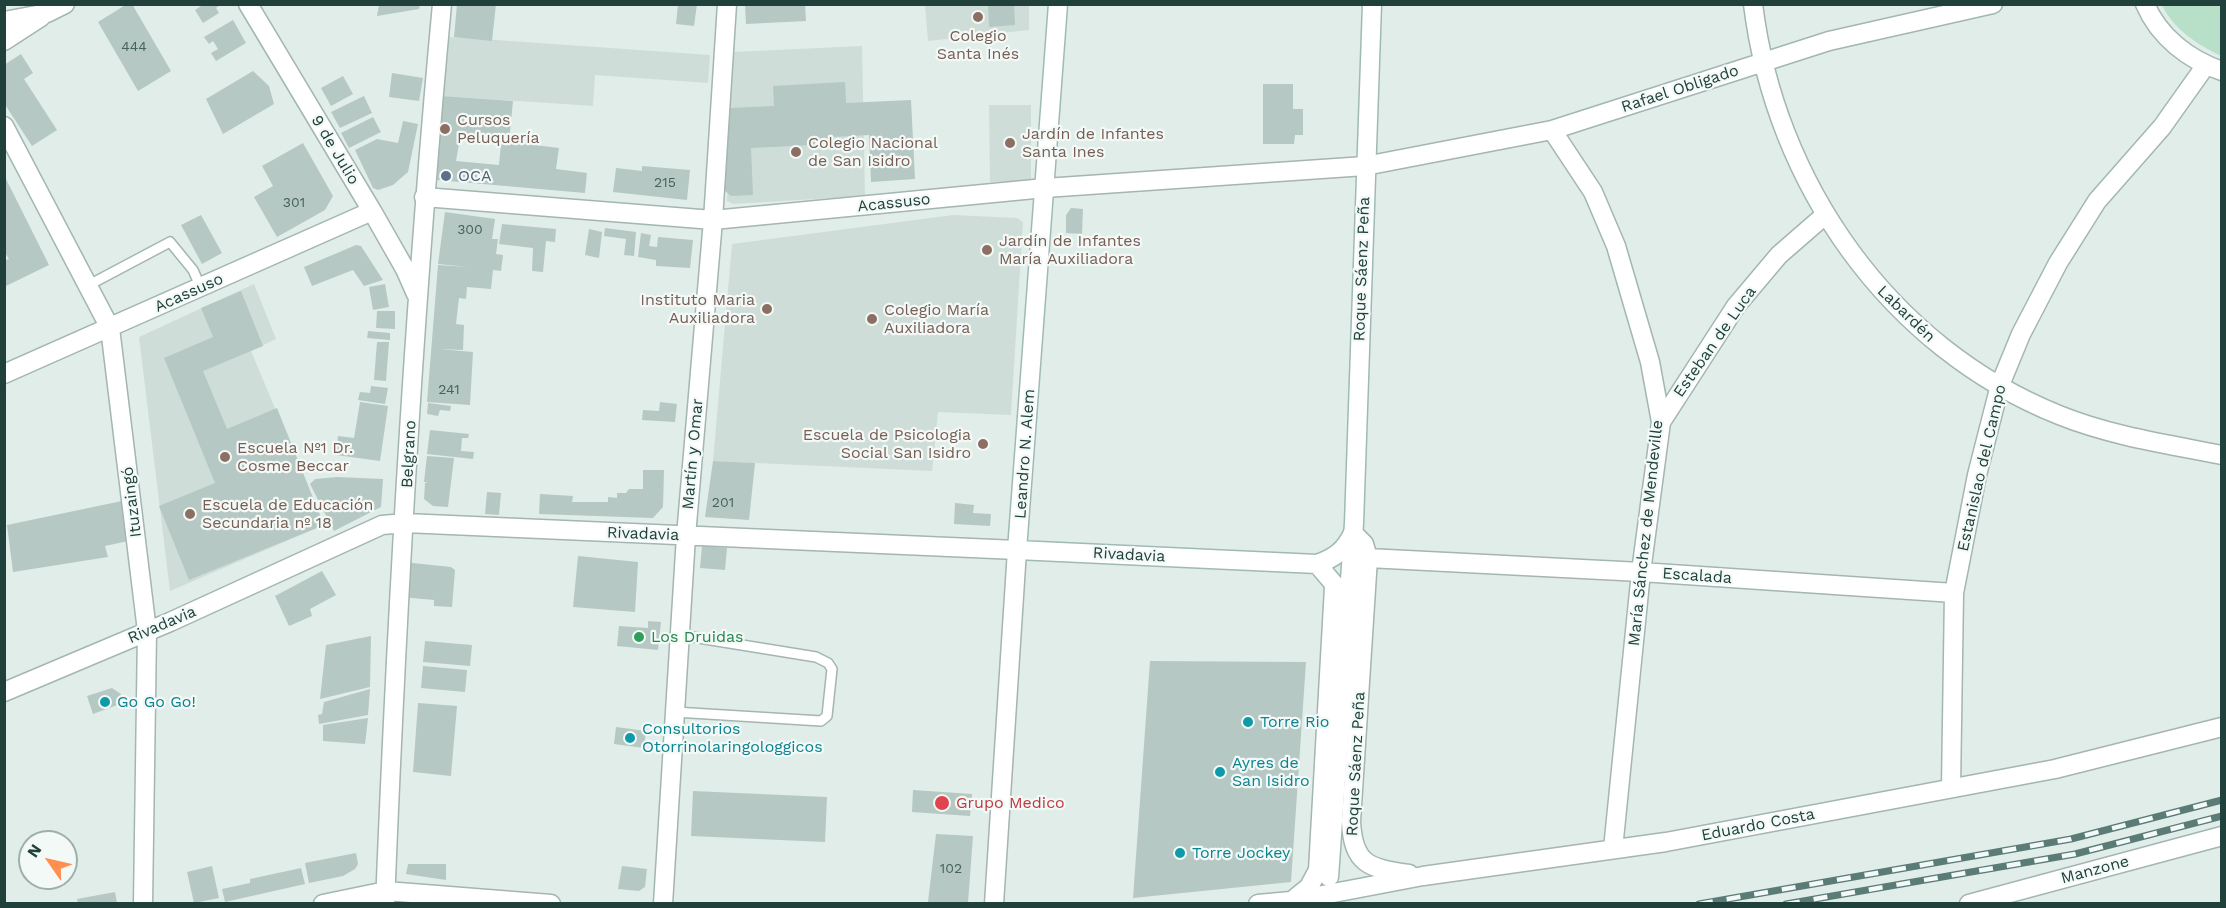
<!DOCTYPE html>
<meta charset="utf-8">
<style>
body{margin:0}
#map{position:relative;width:2226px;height:908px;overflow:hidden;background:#e1ede9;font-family:"Work Sans",sans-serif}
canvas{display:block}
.frame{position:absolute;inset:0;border:6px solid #20403b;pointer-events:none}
.north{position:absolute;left:18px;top:830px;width:60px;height:60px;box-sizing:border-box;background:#f2f9f7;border:2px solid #9eafac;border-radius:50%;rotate:304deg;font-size:16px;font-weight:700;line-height:24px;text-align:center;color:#20403b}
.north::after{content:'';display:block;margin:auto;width:21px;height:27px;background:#fe8f4e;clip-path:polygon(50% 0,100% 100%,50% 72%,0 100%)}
</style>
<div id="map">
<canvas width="2226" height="908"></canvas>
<div class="frame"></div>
<div class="north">N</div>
</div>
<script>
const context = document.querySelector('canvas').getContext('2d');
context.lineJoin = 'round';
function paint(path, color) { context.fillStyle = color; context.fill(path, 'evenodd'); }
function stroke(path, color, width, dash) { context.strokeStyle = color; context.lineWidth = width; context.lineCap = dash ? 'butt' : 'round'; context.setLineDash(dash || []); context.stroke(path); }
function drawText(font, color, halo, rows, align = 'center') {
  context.font = font + ' "Work Sans",sans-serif'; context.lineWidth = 4.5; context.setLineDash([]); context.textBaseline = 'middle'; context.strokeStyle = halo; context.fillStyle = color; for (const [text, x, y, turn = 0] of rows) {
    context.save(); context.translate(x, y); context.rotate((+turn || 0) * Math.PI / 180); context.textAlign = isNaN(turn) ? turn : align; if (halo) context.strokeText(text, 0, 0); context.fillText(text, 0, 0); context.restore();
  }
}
paint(new Path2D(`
 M925 5H1029V30L928 41Z
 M454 37 710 55 708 83 595 75 593 106 442 96 446 38Z
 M862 46 865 196 733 204 727 201 732 52Z
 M989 105H1031V181L990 182Z
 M953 215 1017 218 1023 222 1011 415 938 412 932 471 713 461 732 244Z
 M254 284 276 339 251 351 324 525 170 591 139 337Z`), '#cfddd9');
paint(new Path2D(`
 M2162 5H2221V56C2197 44 2174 30 2162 5Z`), '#b8e0c8');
paint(new Path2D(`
 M127 4H132L171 71 138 91 98 22Z
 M204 4H221L216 8 219 13 203 23 195 10Z
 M457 4H496L492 41 454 37Z
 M678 4H697L694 26 676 24Z
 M745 4H805L806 21 746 24Z
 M988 4H1014L1015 25 989 27Z
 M379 5H420L419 9 377 16Z
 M233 20 246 43 216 61 211 53 218 49 213 41 209 44 204 37Z
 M21 54 33 73 24 79 57 130 32 146 4 103V65Z
 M253 71 269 86 274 104 223 134 206 99Z
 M392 73 423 78 419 101 389 97Z
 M343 76 353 94 331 106 321 88Z
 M845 82 846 103 911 100 915 179 871 182 869 135 833 137V144L751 148 753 195 731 196 724 190 730 108 774 106 773 86Z
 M1263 84H1293V109H1303V135H1295L1294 144H1263Z
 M364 96 372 113 340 128 331 112Z
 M442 96 513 101 509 142 559 148 556 169 587 173 585 193 437 180ZM460 138 509 142 501 144 499 165 456 161Z
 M373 117 381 132 349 148 341 133Z
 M403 121 418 124 408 172 393 185 378 190 373 188 355 150 377 139 398 143Z
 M303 143 333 196 325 210 277 237 254 197 273 186 262 166Z
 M642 166 690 170 687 200 613 192 616 168 642 171Z
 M4 175 49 265 4 287V261L9 259 4 251Z
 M1071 208 1083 209 1082 234 1066 233V215Z
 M445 212 495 219 492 239H498L496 254 503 255 501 271 493 270 491 289 467 287 466 299 459 298 456 324 464 325 463 350 439 349 473 352 470 405 427 402 438 265 468 267 438 264Z
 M201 215 222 253 202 264 181 225Z
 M502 224 556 229 555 242 546 241 543 272 532 271 533 248 499 244Z
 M605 228 636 232 634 256 624 255 626 239 604 236Z
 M589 229 602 232 599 258 585 255Z
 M641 233 651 235 649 246 657 247 658 237 693 240 690 268 656 266V260L638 257Z
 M356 245 361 246 383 280 364 286 353 270 312 286 304 267Z
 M385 284 389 307 373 310 369 287Z
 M241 291 263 346 203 371 227 429 277 408 324 525 189 580 159 506 215 483 164 358 213 337 201 308Z
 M377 311H395V329L376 328Z
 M368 331 390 333V340L367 338Z
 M377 342H389L386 381 374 380Z
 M371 386 388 388 385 404 358 400 360 392 370 393Z
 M360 402 388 406 380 461 336 455 338 436 354 438Z
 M660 402 677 404 675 422 642 420 643 410 659 411Z
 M428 403 451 406 450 411 440 410 438 416 427 414Z
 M430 430 469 434 468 438H462L461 451 474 452 473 459 427 454Z
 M427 456 454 458 448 507 433 506 424 499 425 483 428 482H424Z
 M713 461 755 463 749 520 705 517Z
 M643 470H664L663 507 653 518 539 514 540 494 573 496 572 502H608V497L617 498V493H626L629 489H643Z
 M337 477 383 479 381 507 334 531 310 484 315 479Z
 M487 492 501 493 499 515 485 514Z
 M122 501 128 541 105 546 108 557 13 572 7 525Z
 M955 503 974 505 973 513 991 514 990 526 954 524Z
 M702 546 727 548 725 570 700 568Z
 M578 556 638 562 635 612 573 607Z
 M403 562 451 567 455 570 452 607 434 606V600L401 597Z
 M322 571 336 595 310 609 312 616 289 626 275 596Z
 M648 621 661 622 658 650 617 646 619 626 648 628Z
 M371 636 370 687 320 699 326 645Z
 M425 641 472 645 470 666 423 662Z
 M1150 661 1306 662 1291 882 1133 898Z
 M423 666 467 670 465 692 421 688Z
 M112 688 121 694 120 704 93 714 87 696Z
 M370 689 368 715 319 724 318 715 322 714 324 702Z
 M418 703 457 706 451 776 413 772Z
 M368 718 365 744 323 741V725Z
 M616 727 646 731 644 748 614 744Z
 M913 790 972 794 970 816 912 812Z
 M693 791 827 797 825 842 691 836Z
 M936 834 973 836 968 903 928 902Z
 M356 853 358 864 355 869 343 876 309 883 305 863Z
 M408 864H446V880L406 874Z
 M212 866 219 898 194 903 187 872Z
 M622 866 647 869 645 887 639 891 618 889Z
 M301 868 305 884 225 902 222 889 250 883V879Z
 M115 892 117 903H78L77 899Z`), '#b6c8c3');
const lane = new Path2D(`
 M87 286 170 242 193 270 201 288
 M675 712 821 721 827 716 832 669 828 663 816 657 680 635`);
const street = new Path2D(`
 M248 4 372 211 405 269 416 294
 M1753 4C1775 183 1889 347 2059 415 2111 436 2166 444 2222 455
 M2145 4C2159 37 2189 60 2222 71
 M4 21 47 13 65 4
 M4 41 41 17
 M4 126 110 328 147 631 143 904
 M1552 130 1593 192 1616 246 1650 362 1661 422 1641 572 1613 849
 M424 197 713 220 1045 188 1365 166 1552 130 1829 41 1993 4
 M4 374 372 211
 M1661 422 1736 306 1779 255 1825 215
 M1353 533 1364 544 1368 558 1351 821C1353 865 1369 868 1409 874
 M1368 558 1641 572 1954 593
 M4 692 170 622 382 525 405 523 1017 550 994 904
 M1951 788 1954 593 1977 475 2000 385 2021 334 2058 263 2097 201 2162 127 2206 65
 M1293 900 1309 887 1318 870 1334 587
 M323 904 386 891 551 904
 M385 904C397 604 414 303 442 4
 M663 904 686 536 713 220 727 4
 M1258 904 1291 901 1423 876 1666 842 2055 769 2222 727
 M1969 904 2222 836`);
const secondary = new Path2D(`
 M1058 4 1017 550 1317 564C1335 558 1345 550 1353 533
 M1317 564 1334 584 1343 612
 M1329 877 1354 523 1372 4`);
stroke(lane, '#a3b6b1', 12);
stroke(street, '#a3b6b1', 21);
stroke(secondary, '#9fbab4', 21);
stroke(lane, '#fff', 9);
stroke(street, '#fff', 18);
stroke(secondary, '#fff', 18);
const rail = new Path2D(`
 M1699 904 2071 839 2222 800
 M1786 904 2075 854 2222 816`);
stroke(rail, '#5a7b76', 7);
stroke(rail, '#f2f9f7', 4.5, [14]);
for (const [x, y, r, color] of [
 [978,17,6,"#8d6e63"],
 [445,129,6,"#8d6e63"],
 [1010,143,6,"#8d6e63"],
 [796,152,6,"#8d6e63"],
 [446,176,6,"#5c6f8a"],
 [987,250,6,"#8d6e63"],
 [767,309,6,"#8d6e63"],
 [872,319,6,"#8d6e63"],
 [983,444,6,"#8d6e63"],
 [225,457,6,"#8d6e63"],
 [190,514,6,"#8d6e63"],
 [639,637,6,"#2e9e5b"],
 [105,702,6,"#0f9aa8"],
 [1248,722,6,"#0f9aa8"],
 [630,738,6,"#0f9aa8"],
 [1220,772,6,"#0f9aa8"],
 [942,803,8,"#e0444e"],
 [1180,853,6,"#0f9aa8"]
]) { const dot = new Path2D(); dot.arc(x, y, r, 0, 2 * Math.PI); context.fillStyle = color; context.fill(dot); stroke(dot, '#f2f9f7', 2); }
drawText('14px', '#46625d', null, [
 ["444",134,47],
 ["215",665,183],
 ["301",294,203],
 ["300",470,230],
 ["241",449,390],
 ["201",723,503],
 ["102",951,869]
]);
drawText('16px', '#785e54', '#f2f9f7', [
 ["Colegio",978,36,"center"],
 ["Santa Inés",978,54,"center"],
 ["Cursos",457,120],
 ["Peluquería",457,138],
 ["Jardín de Infantes",1022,134],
 ["Santa Ines",1022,152],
 ["Colegio Nacional",808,143],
 ["de San Isidro",808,161],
 ["Jardín de Infantes",999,241],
 ["María Auxiliadora",999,259],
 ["Instituto Maria",755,300,"right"],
 ["Auxiliadora",755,318,"right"],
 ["Colegio María",884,310],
 ["Auxiliadora",884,328],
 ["Escuela de Psicologia",971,435,"right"],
 ["Social San Isidro",971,453,"right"],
 ["Escuela Nº1 Dr.",237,448],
 ["Cosme Beccar",237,466],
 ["Escuela de Educación",202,505],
 ["Secundaria nº 18",202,523]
], 'left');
drawText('16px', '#20403b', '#f2f9f7', [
 ["Rafael Obligado",1680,89,-18],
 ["9 de Julio",335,150,59],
 ["Acassuso",894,203,-6],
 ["Roque Sáenz Peña",1362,269,-88],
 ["Acassuso",189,293,-24],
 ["Labardén",1906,314,44],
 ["Esteban de Luca",1715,342,-55],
 ["Belgrano",409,454,-87],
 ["Martín y Omar",693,454,-85],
 ["Leandro N. Alem",1025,454,-86],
 ["Estanislao del Campo",1982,468,-77],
 ["Ituzaingó",132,502,-97],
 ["María Sánchez de Mendeville",1646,533,-84],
 ["Rivadavia",643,534,2],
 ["Rivadavia",1129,555,3],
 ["Escalada",1697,576,4],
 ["Rivadavia",162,625,-23],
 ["Roque Sáenz Peña",1356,764,-87],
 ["Eduardo Costa",1758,825,-11],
 ["Manzone",2095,870,-15]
]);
drawText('16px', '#4e5e75', '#f2f9f7', [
 ["OCA",458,176]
], 'left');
drawText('16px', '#27864d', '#f2f9f7', [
 ["Los Druidas",651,637]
], 'left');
drawText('16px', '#0d838f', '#f2f9f7', [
 ["Go Go Go!",117,702],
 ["Torre Rio",1260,722],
 ["Consultorios",642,729],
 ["Otorrinolaringologgicos",642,747],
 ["Ayres de",1232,763],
 ["San Isidro",1232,781],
 ["Torre Jockey",1192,853]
], 'left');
drawText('16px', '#be3a42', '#f2f9f7', [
 ["Grupo Medico",956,803]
], 'left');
</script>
